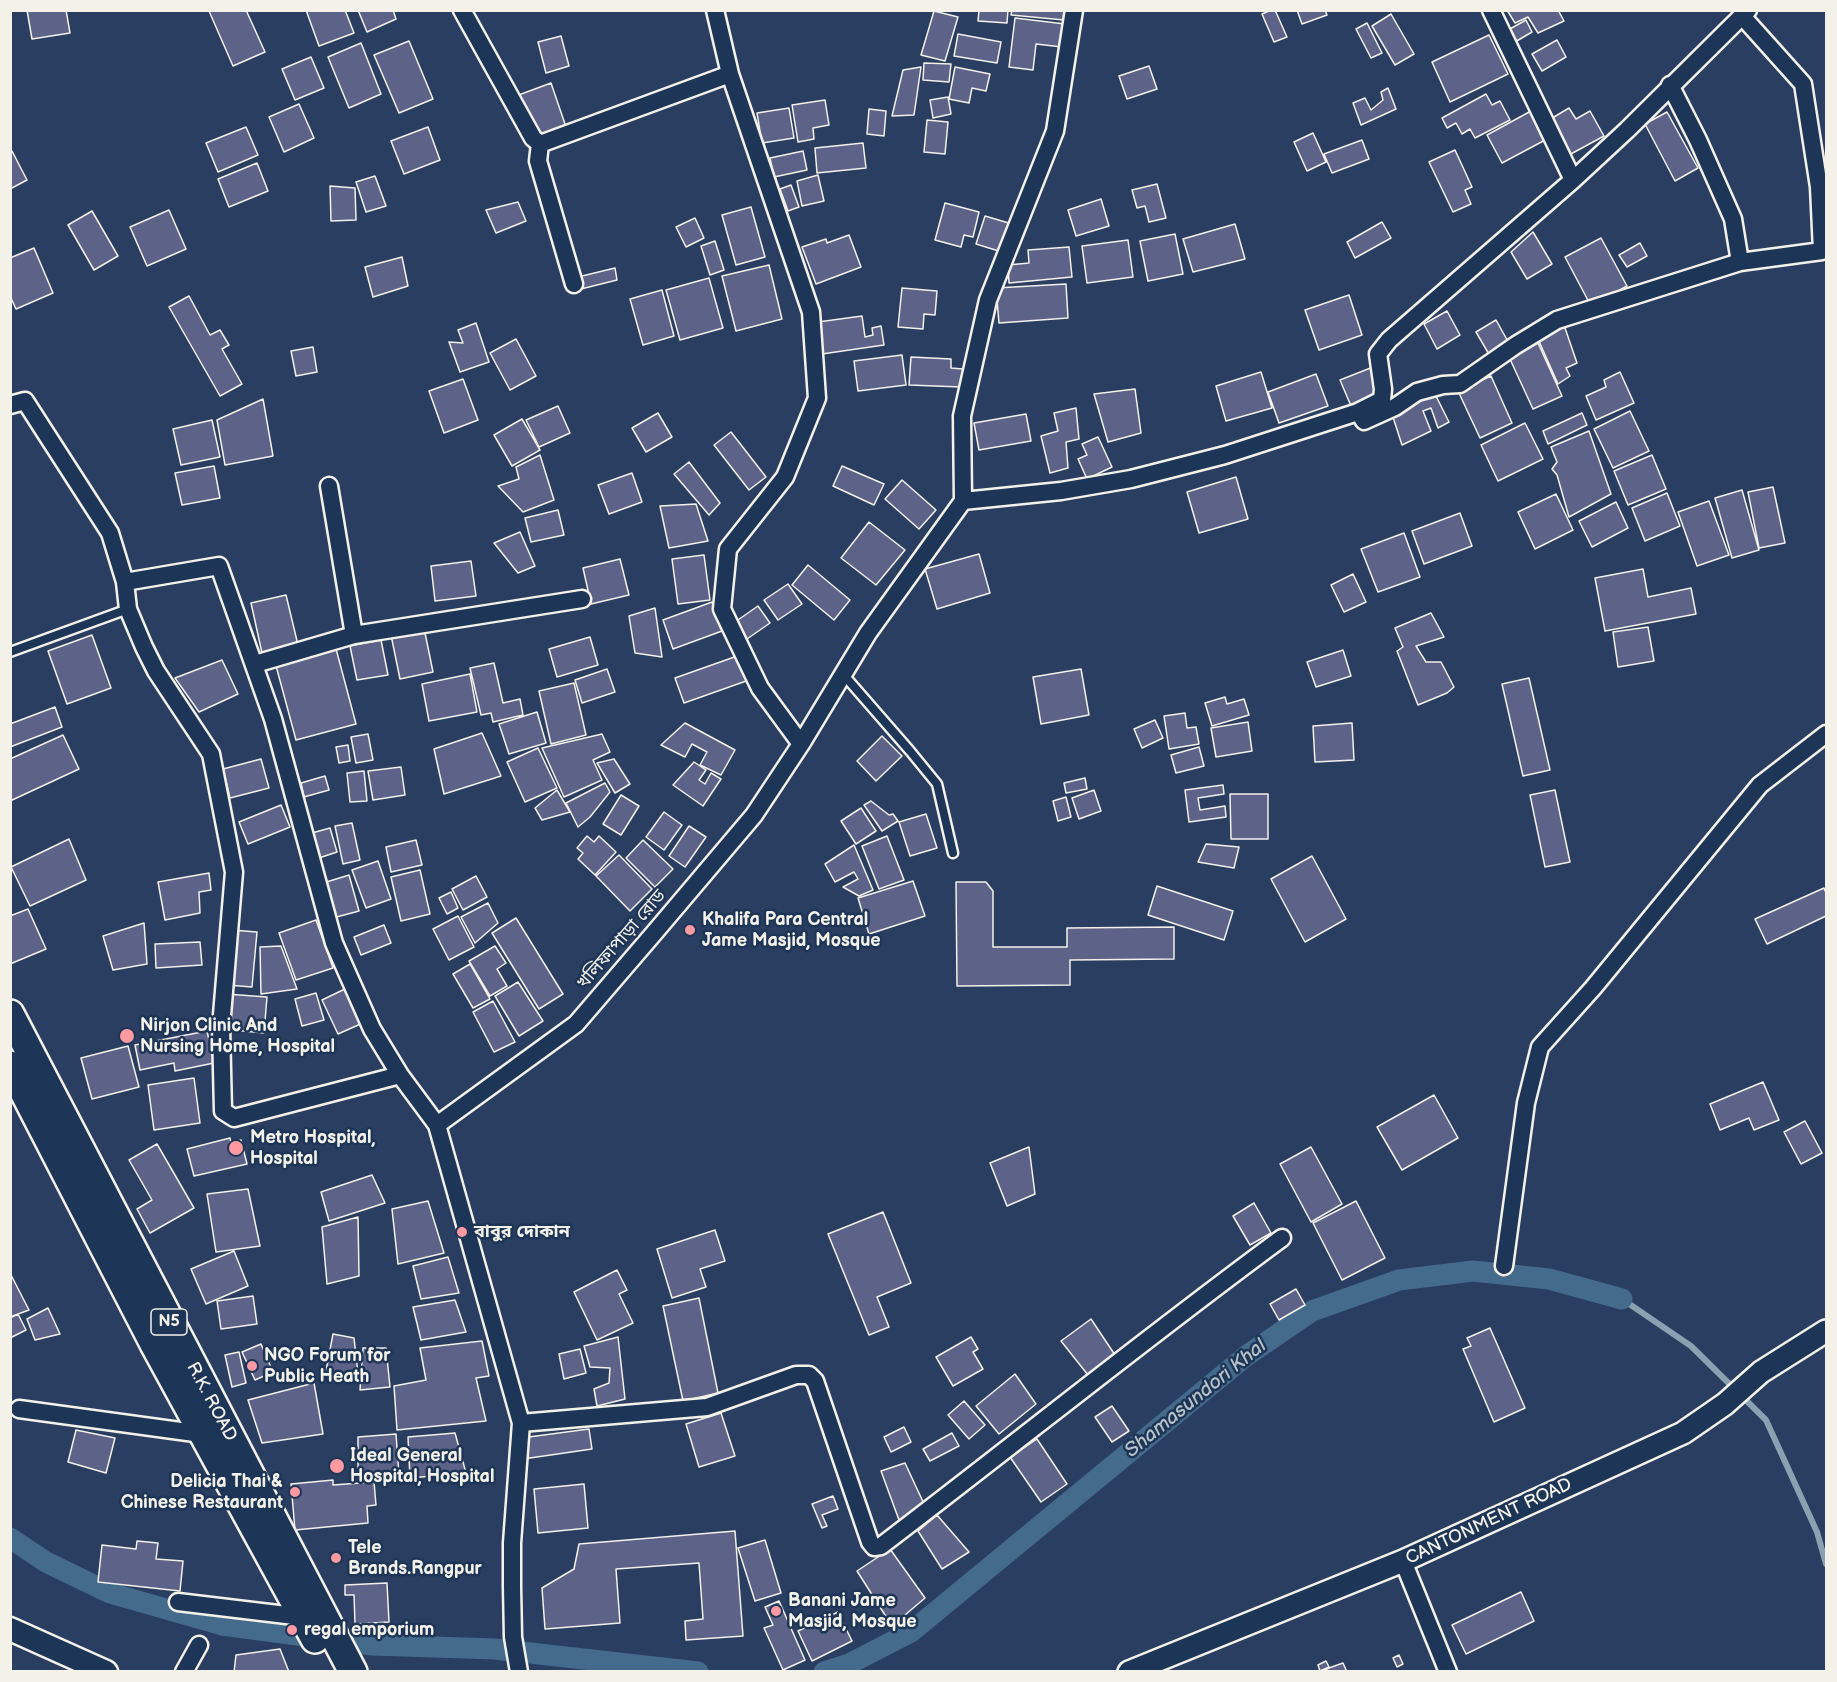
<!DOCTYPE html>
<meta charset="utf-8">
<style>
body{margin:0}
#map{position:relative;width:1837px;height:1682px;overflow:hidden;background:#2a3e61;font-family:"Balsamiq Sans",sans-serif}
canvas{display:block}
.frame{position:absolute;inset:0;border:12px solid #f4f1e8;pointer-events:none}
</style>
<div id="map">
<canvas width="1837" height="1682"></canvas>
<div class="frame"></div>
</div>
<script>
const context = document.querySelector('canvas').getContext('2d');
context.lineJoin = 'round';
function stroke(path, color, width, dash) { context.strokeStyle = color; context.lineWidth = width; context.lineCap = dash ? 'butt' : 'round'; context.setLineDash(dash || []); context.stroke(path); }
function paint(path, color) { context.fillStyle = color; context.fill(path, 'evenodd'); }
function drawText(font, color, halo, rows, align = 'center') {
  context.font = font + ' "Balsamiq Sans","Noto Sans Bengali",sans-serif'; context.lineWidth = 5; context.setLineDash([]); context.textBaseline = 'middle'; context.strokeStyle = halo; context.fillStyle = color; for (const [text, x, y, turn = 0] of rows) {
    context.save(); context.translate(x, y); context.rotate((+turn || 0) * Math.PI / 180); context.textAlign = isNaN(turn) ? turn : align; if (halo) context.strokeText(text, 0, 0); context.fillText(text, 0, 0); context.restore();
  }
}
stroke(new Path2D(`
 M1622 1299 1691 1346 1766 1420 1817 1532 1826 1564`), '#8ba1b1', 6);
stroke(new Path2D(`
 M10 1538 46 1562 110 1593 222 1625 372 1645 495 1649 698 1672
 M824 1672 849 1664 911 1632 1246 1356 1312 1311 1399 1280 1473 1271 1549 1279 1622 1299`), '#456b8c', 21);
const building = new Path2D(`
 M27 10H66L70 33 32 39Z
 M246 10 265 52 233 66 209 11Z
 M306 10H345L354 33 319 46Z
 M358 10H393L396 19 367 32Z
 M979 10H1008L1007 23 978 21Z
 M1012 10H1065L1064 20 1011 15Z
 M1271 10H1275L1287 37 1274 42 1262 14Z
 M1297 10H1325L1327 15 1302 24Z
 M1507 10H1558L1564 21 1538 33 1528 17 1515 23Z
 M934 11 958 17 945 61 921 55Z
 M1391 14 1414 54 1395 65 1372 26Z
 M1015 18 1065 24 1062 47 1036 44 1033 70 1009 67Z
 M1526 20 1532 32 1515 42 1508 30Z
 M1367 23 1382 53 1371 58 1356 29Z
 M958 34 1001 42 997 63 954 56Z
 M1489 35 1508 74 1450 102 1432 62Z
 M561 36 569 66 546 73 538 42Z
 M1557 40 1566 57 1542 71 1532 54Z
 M409 41 433 99 399 113 374 55Z
 M361 43 381 94 349 108 328 57Z
 M311 57 324 88 295 100 282 69Z
 M924 63 951 64 949 82 923 80Z
 M1149 66 1157 89 1127 99 1119 76Z
 M921 67 914 115 892 116 903 70Z
 M955 67 990 74 986 91 972 88 969 103 949 99Z
 M551 83 566 127 541 136 516 96Z
 M1388 88 1396 109 1361 125 1353 103 1365 98 1371 110 1383 100 1381 92Z
 M1486 94 1492 105 1500 101 1510 120 1475 138 1470 129 1462 134 1456 123 1447 128 1442 118Z
 M948 97 951 114 933 118 930 100Z
 M825 100 829 125 813 128 814 139 798 142 792 105Z
 M299 104 314 138 284 152 269 117Z
 M789 108 794 138 762 143 757 113Z
 M1569 108 1576 119 1590 111 1604 136 1569 155 1549 120Z
 M869 109 886 111 884 136 867 134Z
 M1531 111 1547 139 1502 163 1487 135Z
 M1667 112 1698 168 1675 181 1645 124Z
 M927 120 948 122 945 154 924 152Z
 M246 127 258 155 218 172 206 143Z
 M428 127 440 160 404 174 391 141Z
 M1313 133 1326 162 1307 171 1294 142Z
 M1362 140 1369 159 1332 173 1324 154Z
 M863 143 866 168 817 173 815 148Z
 M1455 150 1472 187 1465 190 1471 204 1453 212 1429 162Z
 M12 151 27 180 10 189V152Z
 M803 151 807 170 774 177 770 158Z
 M257 163 268 191 229 207 218 179Z
 M818 175 824 201 802 206 797 181Z
 M375 176 386 206 366 212 356 182Z
 M1157 184 1166 218 1149 222 1145 206 1137 208 1132 190Z
 M791 185 799 207 788 211 780 189Z
 M330 186 355 188 356 220 331 221Z
 M1101 199 1109 226 1076 236 1068 210Z
 M518 202 526 221 496 233 486 210Z
 M945 203 979 212 973 237 964 235 961 247 935 240Z
 M751 207 765 257 736 265 722 215Z
 M169 210 186 249 147 266 130 227Z
 M92 211 118 256 94 270 68 225Z
 M985 216 1012 224 1002 252 976 244Z
 M695 218 704 238 686 247 676 227Z
 M1382 222 1391 238 1355 258 1347 242Z
 M1235 224 1245 259 1193 272 1183 239Z
 M1533 232 1552 264 1527 279 1511 252Z
 M1175 234 1183 274 1148 281 1140 241Z
 M849 235 861 267 816 284 802 247 826 239 827 243Z
 M1601 238 1627 286 1591 306 1565 257Z
 M1128 240 1133 277 1087 283 1082 246Z
 M715 241 724 270 710 275 701 246Z
 M1640 243 1647 256 1627 267 1619 255Z
 M1069 247 1072 277 1009 283 1008 265 1029 263 1028 250Z
 M34 248 53 293 16 309 10 296V258Z
 M402 257 408 286 373 297 365 267Z
 M769 265 782 319 736 331 722 276Z
 M615 268 617 280 581 289 578 277Z
 M709 278 723 328 680 340 666 290Z
 M1066 284 1068 318 999 323 996 288Z
 M902 288 937 291 935 315 924 314 923 329 898 327Z
 M662 290 674 336 643 345 630 299Z
 M1349 295 1362 335 1319 350 1305 310Z
 M189 296 210 335 220 330 229 345 222 349 242 384 220 396 169 307Z
 M1447 311 1460 335 1437 349 1424 324Z
 M862 316 865 337 873 335 872 328 881 326 884 345 822 354 818 322Z
 M1496 320 1510 345 1490 356 1476 332Z
 M476 323 489 362 460 372 449 342 463 343 458 330Z
 M1564 325 1577 363 1566 368 1570 376 1558 384 1538 339Z
 M516 339 536 376 510 390 490 353Z
 M1538 343 1562 396 1533 409 1509 357Z
 M313 347 317 372 296 376 291 351Z
 M902 355 906 385 858 391 854 361Z
 M911 357 951 359V368L963 369 961 387 909 385Z
 M1373 367 1377 396 1351 406 1340 380Z
 M1261 372 1272 408 1226 421 1216 386Z
 M1620 372 1634 403 1596 420 1586 396 1606 387 1604 380Z
 M1316 374 1328 406 1279 423 1268 392Z
 M1491 376 1512 423 1480 438 1458 391Z
 M463 379 478 420 444 433 429 391Z
 M1135 389 1141 433 1108 442 1094 394Z
 M1435 394 1449 422 1438 428 1431 408 1423 411 1431 431 1402 445 1392 414Z
 M263 399 273 456 225 465 217 420Z
 M558 406 570 433 539 447 526 420Z
 M1076 408 1079 439 1066 442 1068 468 1050 473 1041 436 1058 431 1054 413Z
 M1630 411 1649 451 1613 468 1594 429Z
 M658 413 672 437 646 452 632 428Z
 M1582 413 1587 425 1548 444 1543 431Z
 M1026 414 1031 441 979 450 974 423Z
 M522 419 540 450 512 466 494 435Z
 M212 420 220 457 181 465 173 429Z
 M1525 423 1543 459 1498 481 1481 445Z
 M1589 431 1611 494 1569 517 1557 475 1552 469 1557 462 1551 447Z
 M731 432 766 477 749 490 714 445Z
 M1098 437 1112 467 1087 479 1078 459 1087 455 1082 444Z
 M540 455 554 500 523 512 498 486 519 479 516 467Z
 M1652 455 1666 489 1628 505 1614 471Z
 M689 462 720 503 709 515 674 474Z
 M214 466 220 498 182 505 175 473Z
 M842 466 884 484 874 505 833 486Z
 M632 473 642 502 609 514 598 485Z
 M1236 477 1248 519 1199 533 1187 492Z
 M902 480 936 510 919 529 885 499Z
 M1773 487 1785 543 1759 548 1748 492Z
 M1742 490 1759 550 1732 558 1715 498Z
 M1667 493 1680 526 1645 541 1632 508Z
 M1556 494 1573 530 1535 549 1518 512Z
 M1709 501 1729 555 1697 566 1678 512Z
 M1616 502 1628 528 1592 547 1579 521Z
 M696 504 708 541 669 548 660 506Z
 M558 510 564 535 531 542 525 518Z
 M1460 513 1472 546 1424 564 1412 531Z
 M869 522 905 550 876 585 841 558Z
 M520 532 535 566 518 573 494 543Z
 M1404 533 1420 577 1378 592 1361 549Z
 M979 554 990 593 937 609 925 569Z
 M704 555 710 600 678 604 672 559Z
 M620 559 629 595 591 604 583 568Z
 M471 561 476 596 435 601 431 566Z
 M808 565 850 600 834 620 792 585Z
 M1643 569 1648 597 1691 588 1696 614 1605 631 1595 578Z
 M1353 574 1366 602 1344 612 1331 585Z
 M788 584 802 604 778 620 764 600Z
 M286 595 298 645 262 653 251 603Z
 M712 602 722 631 673 649 663 620Z
 M758 606 770 623 747 639 735 622Z
 M655 608 662 657 635 653 629 616Z
 M1431 613 1444 637 1416 646 1426 662H1441L1454 687 1447 693 1418 705 1397 651 1403 647 1395 628Z
 M1648 627 1654 661 1618 667 1613 632Z
 M424 628 433 672 400 679 391 635Z
 M92 635 111 688 67 704 48 651Z
 M590 637 598 665 557 677 549 649Z
 M381 640 388 675 357 680 350 646Z
 M335 645 356 724 296 740 275 662Z
 M1343 650 1351 676 1316 687 1307 662Z
 M740 655 749 680 684 703 675 678Z
 M222 660 238 694 199 712 175 678Z
 M494 663 503 703 520 699 523 715 493 722 491 713 481 715 470 668Z
 M607 669 615 692 582 703 575 680Z
 M1081 669 1089 715 1041 724 1033 677Z
 M470 674 477 712 429 721 422 684Z
 M1529 678 1550 770 1523 776 1502 684Z
 M574 683 586 735 551 744 539 691Z
 M1225 697 1227 704 1244 699 1249 715 1212 726 1205 703Z
 M55 707 62 727 10 747V724Z
 M537 712 546 743 509 754 499 724Z
 M1185 713 1187 728 1196 727 1199 744 1169 749 1164 716Z
 M1155 720 1163 738 1142 748 1134 729Z
 M1248 722 1252 751 1216 757 1211 728Z
 M685 723 735 750 721 775 700 765 707 752 692 744 685 757 661 745Z
 M1352 723 1354 760 1315 762 1313 726Z
 M482 733 501 776 444 794 434 749Z
 M368 734 373 760 356 763 351 737Z
 M602 734 610 752 593 760 602 780 564 797 542 748Z
 M63 735 79 769 10 801V759Z
 M882 736 902 756 876 781 857 761Z
 M348 745 350 761 339 763 336 747Z
 M1199 747 1204 766 1176 773 1171 755Z
 M538 748 557 788 525 802 507 762Z
 M261 759 269 788 230 798 223 769Z
 M614 759 630 784 615 793 597 763Z
 M694 762 706 770 699 780 705 784 711 773 721 779 703 806 673 785Z
 M401 767 405 795 373 800 368 771Z
 M364 771 367 801 350 802 347 773Z
 M325 776 329 790 304 797 301 783Z
 M1085 778 1087 789 1066 793 1064 783Z
 M605 783 610 792 590 817 578 827 566 803Z
 M1223 785 1224 794 1198 798 1200 810 1225 806 1226 817 1189 822 1185 790Z
 M557 790 570 812 542 820 535 808Z
 M1094 790 1101 811 1079 819 1072 798Z
 M1555 790 1570 862 1545 867 1530 795Z
 M1230 794H1268V839H1231Z
 M621 795 639 806 621 835 603 824Z
 M1066 797 1071 817 1058 821 1053 801Z
 M871 801 889 815 893 814 898 821 882 831 864 805Z
 M281 805 290 827 248 844 239 822Z
 M861 808 876 831 856 844 841 821Z
 M664 812 682 825 664 850 646 837Z
 M926 814 937 848 910 856 899 822Z
 M352 823 360 860 343 864 335 826Z
 M689 826 706 837 685 867 669 856Z
 M330 828 337 852 319 858 312 833Z
 M587 836 594 842 599 836 616 852 595 875 578 859 583 853 577 848Z
 M887 836 904 880 879 889 862 846Z
 M69 839 86 880 30 906 11 867Z
 M416 840 422 865 391 872 386 847Z
 M643 840 673 869 655 887 626 858Z
 M1206 844 1239 847 1234 868 1198 862Z
 M854 845 873 890 859 896 843 887 858 879 854 872 835 882 825 864Z
 M619 855 652 889 630 911 596 876Z
 M1312 856 1346 919 1305 942 1271 879Z
 M378 861 391 899 366 908 352 870Z
 M420 870 430 914 401 921 391 877Z
 M209 873 211 890 199 892 200 913 165 920 158 882Z
 M349 875 359 911 329 919 320 884Z
 M476 876 487 897 463 910 452 889Z
 M913 881 925 916 869 934 858 898Z
 M956 882H986L993 891V947H1067V928L1174 927V959L1070 960V985L957 986Z
 M1157 886 1233 911 1224 940 1148 915Z
 M1824 888 1826 893V916L1767 944 1755 919Z
 M451 892 458 908 447 914 439 898Z
 M488 903 498 923 475 943 461 917Z
 M28 909 46 949 10 964V916Z
 M458 916 474 947 449 960 433 929Z
 M516 918 563 994 539 1009 492 933Z
 M316 920 333 968 296 980 279 933Z
 M144 923 147 964 113 970 103 936Z
 M384 925 391 943 361 955 354 937Z
 M232 930 257 932 252 987 227 985Z
 M200 942 202 965 156 968 155 944Z
 M281 946 297 989 261 994 260 947Z
 M495 946 506 963 497 969 507 986 490 996 469 961Z
 M470 964 490 999 473 1008 453 974Z
 M518 982 543 1021 519 1036 495 996Z
 M349 987 365 1022 338 1034 322 1000Z
 M316 993 324 1020 302 1026 295 999Z
 M226 994 267 997 264 1033 222 1029Z
 M493 1001 515 1042 494 1052 473 1012Z
 M207 1031 214 1063 175 1071 174 1063 140 1070 135 1045Z
 M128 1046 139 1087 92 1099 81 1058Z
 M194 1078 200 1123 154 1130 148 1085Z
 M1763 1082 1779 1120 1754 1130 1749 1118 1720 1130 1710 1104Z
 M1434 1095 1458 1138 1402 1170 1377 1127Z
 M1805 1121 1822 1153 1801 1164 1784 1132Z
 M230 1138 231 1143 241 1140 247 1164 194 1176 187 1149Z
 M157 1144 194 1208 150 1233 137 1209 152 1200 129 1160Z
 M1029 1147 1035 1194 1007 1206 990 1163Z
 M1311 1147 1342 1204 1311 1222 1280 1164Z
 M372 1175 385 1203 329 1221 321 1192Z
 M248 1189 260 1246 216 1252 207 1194Z
 M428 1201 444 1253 398 1264 392 1209Z
 M1356 1201 1385 1258 1342 1280 1313 1223Z
 M1254 1203 1271 1233 1250 1245 1233 1216Z
 M883 1212 911 1283 877 1297 889 1327 869 1335 828 1234Z
 M358 1217 359 1276 327 1284 322 1227Z
 M715 1230 725 1261 700 1269 706 1287 672 1298 657 1249Z
 M234 1251 248 1286 206 1304 191 1269Z
 M448 1257 459 1293 421 1299 413 1266Z
 M617 1270 627 1290 619 1294 633 1323 597 1340 574 1292Z
 M10 1273 29 1310 10 1317Z
 M1296 1289 1305 1305 1279 1320 1270 1304Z
 M253 1296 257 1324 221 1329 217 1301Z
 M699 1298 718 1393 683 1401 663 1306Z
 M455 1300 466 1332 421 1340 413 1307Z
 M48 1308 60 1334 35 1340 27 1319Z
 M18 1314 26 1330 10 1338V1318Z
 M1091 1319 1117 1358 1088 1375 1061 1341Z
 M1490 1328 1525 1408 1494 1422 1463 1349 1471 1346 1467 1338Z
 M333 1334 354 1338 358 1374 325 1376Z
 M618 1337 625 1399 597 1406 594 1389 609 1383 610 1368 590 1367 584 1346Z
 M971 1337 978 1349 973 1352 983 1369 953 1386 936 1357Z
 M482 1341 489 1376 476 1378 486 1421 397 1430 394 1386 426 1380 420 1348Z
 M261 1344 273 1372 255 1380 242 1352Z
 M363 1348H386L390 1387 360 1390Z
 M580 1349 586 1373 564 1379 559 1354Z
 M239 1352 246 1383 232 1387 225 1355Z
 M1015 1374 1036 1404 999 1434 976 1406Z
 M314 1383 323 1434 262 1443 248 1400Z
 M964 1401 985 1425 969 1439 948 1415Z
 M1112 1406 1129 1431 1112 1442 1095 1417Z
 M721 1413 735 1456 699 1467 686 1424Z
 M904 1427 911 1442 891 1452 884 1437Z
 M589 1429 592 1449 523 1459 521 1438Z
 M76 1430 115 1438 106 1473 68 1462Z
 M455 1433 466 1473 410 1478 408 1437Z
 M952 1433 959 1446 930 1461 923 1449Z
 M396 1434 399 1474 358 1471V1437Z
 M1037 1439 1067 1484 1041 1502 1010 1457Z
 M905 1463 925 1506 899 1520 881 1471Z
 M333 1480V1485L374 1482 376 1505 367 1506 368 1523 295 1530 291 1484Z
 M584 1484 588 1528 538 1533 534 1489Z
 M833 1496 838 1509 822 1515 827 1526 822 1528 812 1504Z
 M937 1515 969 1552 942 1569 918 1531Z
 M735 1531 743 1636 686 1640 685 1621 703 1619 699 1563 616 1569 620 1623 545 1629 542 1588 574 1569 579 1544Z
 M765 1540 781 1593 755 1601 738 1548Z
 M137 1541 158 1543 156 1559 183 1561 180 1591 98 1582 102 1545 136 1549Z
 M890 1549 925 1598 892 1626 857 1571Z
 M387 1583 389 1622 355 1624 354 1595H345V1585Z
 M1521 1592 1534 1621 1466 1654 1452 1625Z
 M779 1601 805 1660 783 1670 764 1628 773 1625 765 1607Z
 M838 1612 852 1641 812 1661 798 1631Z
 M280 1649 289 1672H234L236 1655Z
 M1399 1655 1403 1664 1397 1667 1393 1658Z
 M1326 1661 1329 1667 1320 1671 1318 1665Z
 M1343 1663 1347 1672H1321L1329 1668Z`);
paint(building, '#5d6288');
stroke(building, '#f4f1e8', 1.5);
const service = new Path2D(`
 M10 652 128 609
 M843 674 910 751 937 784 953 853`);
const minor = new Path2D(`
 M462 10 533 138 540 144 730 74
 M715 10 730 74 811 312 817 398 785 477 728 549 722 609 760 688 801 744
 M1491 10 1573 180
 M1670 85 1698 140 1733 219 1740 262 1822 251 1819 187 1803 84 1742 16
 M540 144 538 161 574 284
 M10 405 25 401 110 533 125 582 219 566 273 719 334 943 372 1029 400 1075 437 1125 521 1423 512 1543V1587L513 1637 519 1672
 M1361 416 1364 421 1395 407 1417 392 1443 385 1460 384 1516 345 1557 320 1740 262
 M329 486 354 635
 M963 501 1061 491 1131 479 1225 455 1358 412 1382 400 1383 389 1378 354 1389 340 1573 180 1627 130 1748 10
 M125 582 128 609 144 647 156 671 211 754 234 872 221 1027 223 1111 234 1118 400 1075
 M255 664 354 635 582 599
 M437 1125 576 1024 655 932 754 815 801 744 868 633 963 501 962 416 988 300 1055 131 1074 10
 M1504 1266 1526 1103 1540 1047 1593 988 1760 785 1826 734
 M19 1409 202 1434
 M521 1423 707 1407 796 1375H809L815 1381 870 1542 874 1547 881 1546C1015 1444 1146 1338 1282 1238
 M1403 1561 1448 1672
 M178 1602 303 1617
 M184 1672 199 1645`);
const tertiary = new Path2D(`
 M1129 1672 1403 1561 1683 1433 1725 1404 1761 1372 1826 1331`);
const secondary = new Path2D(`
 M10 1629 106 1672`);
const trunk = new Path2D(`
 M10 1014 353 1672
 M10 1065 154 1344 315 1639`);
stroke(service, '#f4f1e8', 13);
stroke(minor, '#f4f1e8', 21);
stroke(tertiary, '#f4f1e8', 26);
stroke(secondary, '#f4f1e8', 27);
stroke(trunk, '#f4f1e8', 32);
stroke(service, '#1d3557', 8);
stroke(minor, '#1d3557', 16);
stroke(tertiary, '#1d3557', 21);
stroke(secondary, '#1d3557', 22);
stroke(trunk, '#1d3557', 27);
for (const [x, y, r, color] of [
 [690,930,6,"#ff9aa2"],
 [127,1036,8,"#ff9aa2"],
 [236,1148,8,"#ff9aa2"],
 [462,1232,6,"#ff9aa2"],
 [252,1366,6,"#ff9aa2"],
 [337,1466,8,"#ff9aa2"],
 [295,1492,6,"#ff9aa2"],
 [336,1558,6,"#ff9aa2"],
 [776,1611,6,"#ff9aa2"],
 [292,1630,6,"#ff9aa2"]
]) { const dot = new Path2D(); dot.arc(x, y, r, 0, 2 * Math.PI); context.fillStyle = color; context.fill(dot); stroke(dot, '#1d3557', 2); }
for (const [x, y, w] of [
 [169,1322,36]
]) { const box = new Path2D(); box.roundRect(x - w / 2, y - 13, w, 26, 4.5); context.fillStyle = '#1d3557'; context.fill(box); stroke(box, '#f4f1e8', 1.5); }
drawText('bold 16px', '#f4f1e8', null, [
 ["N5",169,1322]
]);
drawText('bold 18px', '#f4f1e8', '#1d3557', [
 ["Khalifa Para Central",702,920],
 ["Jame Masjid, Mosque",702,941],
 ["Nirjon Clinic And",140,1026],
 ["Nursing Home, Hospital",140,1047],
 ["Metro Hospital,",250,1138],
 ["Hospital",250,1159],
 ["বাবুর দোকান",474,1232],
 ["NGO Forum for",264,1356],
 ["Public Heath",264,1377],
 ["Ideal General",350,1456],
 ["Hospital, Hospital",350,1477],
 ["Delicia Thai &",283,1482,"right"],
 ["Chinese Restaurant",283,1503,"right"],
 ["Tele",348,1548],
 ["Brands.Rangpur",348,1569],
 ["Banani Jame",788,1601],
 ["Masjid, Mosque",788,1622],
 ["regal emporium",304,1630]
], 'left');
drawText('18px', '#f4f1e8', '#1d3557', [
 ["খলিফাপাড়া রোড",622,940,-49],
 ["R.K. ROAD",211,1402,62],
 ["CANTONMENT ROAD",1489,1522,-25]
]);
drawText('italic 20px', '#b7c2c8', '#1d3557', [
 ["Shamasundori Khal",1196,1399,-39]
]);
</script>
